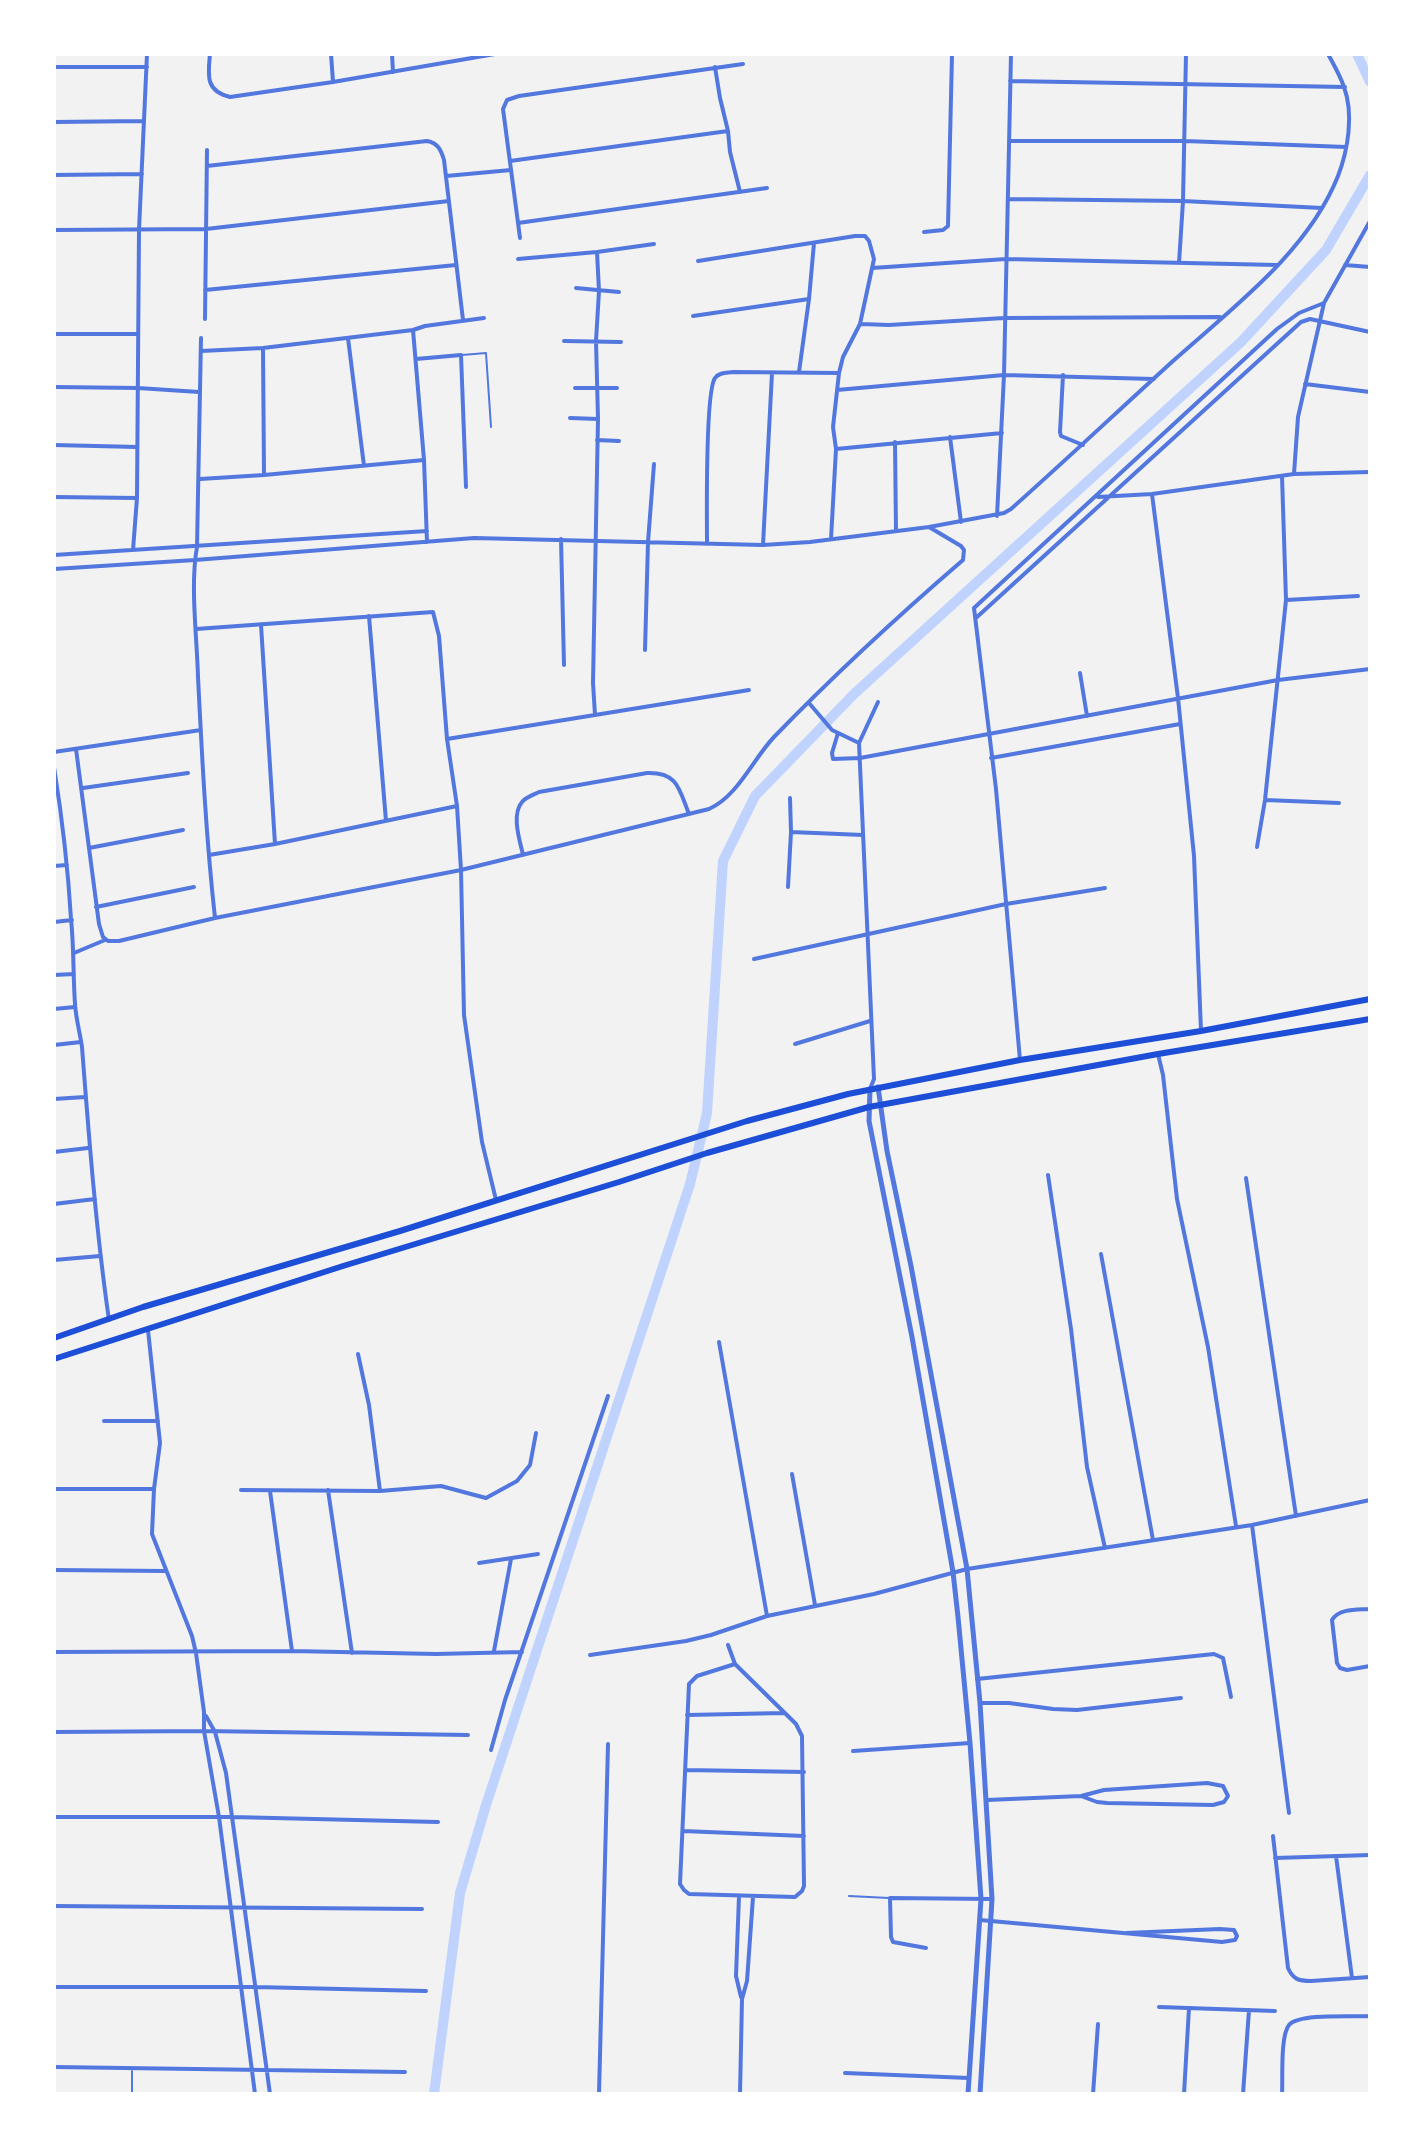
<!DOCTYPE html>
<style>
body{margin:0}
#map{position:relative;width:1424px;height:2148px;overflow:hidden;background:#f2f2f2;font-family:"Source Serif 4",serif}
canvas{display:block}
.frame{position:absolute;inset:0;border:56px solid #fff;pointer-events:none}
</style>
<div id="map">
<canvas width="1424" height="2148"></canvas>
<div class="frame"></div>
</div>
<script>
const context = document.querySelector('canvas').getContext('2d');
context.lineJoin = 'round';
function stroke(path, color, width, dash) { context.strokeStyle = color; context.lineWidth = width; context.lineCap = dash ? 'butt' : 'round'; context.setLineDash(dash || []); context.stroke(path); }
stroke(new Path2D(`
 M1357 54 1370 82
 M434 2094 460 1893 486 1805 690 1184 707 1113 723 861 755 796 854 694 1241 342 1326 250 1370 175`), '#bfd3fe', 10);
stroke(new Path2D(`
 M462 355 486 353 491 427
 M849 1896 889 1898
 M132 2071V2094`), '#5277de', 2);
stroke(new Path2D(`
 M210 54C208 75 205 91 230 97L333 82 495 54
 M331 54 333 82
 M392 54 393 72
 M54 67H147
 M715 67 720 98 728 131 730 152 740 192
 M1010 81 1345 87
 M54 122 144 121
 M1009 141H1185L1346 147
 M510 161 728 131
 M207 166 427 141C438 143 441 150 444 160L463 320
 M54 175 142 174
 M446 176 511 170
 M1009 199 1183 201 1322 208
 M518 223 767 188
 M54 230 206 229 449 201
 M924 232 943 230 948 226 952 54
 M520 238 503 109 507 100 519 96 743 64
 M518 259 597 252 654 244
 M698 261 855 236H865L869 241 874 259 860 324 843 357 839 373 833 427 836 449 831 539
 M1179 263 1183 201 1186 54
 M1345 265 1370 267
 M872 268 1006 259 1277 265
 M576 288 619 292
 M205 290 456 265
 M693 316 809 299
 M205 319 207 150
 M861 324 889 325 1004 318 1220 317
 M413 330 424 460 427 542
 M54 334H137
 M201 338 197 547C190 585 197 637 198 677 202 757 206 837 215 918
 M348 338 364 466
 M564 341 621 342
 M263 348 264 475
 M201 351 263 348 413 330 425 326 484 318
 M416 359 461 355 466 487
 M799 372 809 299 814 243
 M1063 375 1060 432 1061 436 1083 445
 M1305 384 1370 392
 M54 387 138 388 199 392
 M575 388H617
 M837 390 1004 375 1154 379
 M570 418 598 419
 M950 437 961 522
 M597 440 619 441
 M895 442 896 531
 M54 445 137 447
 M836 449 1002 433
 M1294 474 1298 417 1324 303 1370 221
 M200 479 264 475 424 460
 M1152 494 1178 698 1194 856 1201 1031
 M54 497 137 498
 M1098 497 1152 494 1294 474 1370 472
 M997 516 1004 375 1011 54
 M561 539 564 665
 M707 544C707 519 705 392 715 378 719 372 727 373 733 372L839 373
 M763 545 772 373
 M133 550 137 498 139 230 147 54
 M54 555 427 531
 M54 569 195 560 474 538 763 545 810 542 929 527 1004 513 1011 509C1066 460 1119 410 1173 361 1232 308 1308 252 1338 176 1348 150 1354 114 1344 87 1340 75 1334 65 1328 54
 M1286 600 1358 596
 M369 616 386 821
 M977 617 1301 322 1310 319 1370 332
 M261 625 275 844
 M196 629 433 612 439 636 447 739 457 806 461 870 464 1015 482 1142 496 1200
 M645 650 648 542 654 464
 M1080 673 1087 716
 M809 703 832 730 859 743
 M595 715 593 683 598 419 596 341 599 291 597 252
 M838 733 832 753 833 759 860 758 1278 680 1370 669
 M447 739 749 690
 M76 749 99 924 103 937 108 941H119L215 918 461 870 709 809C738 796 753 759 774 737 834 675 898 616 963 560L964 550 961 546 929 527
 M54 752 201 730
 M991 758 1180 724
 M54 767C62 817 68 868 71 919 74 947 73 976 75 1004 76 1019 80 1033 82 1047 89 1138 96 1230 109 1320
 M83 788 188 773
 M1265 800 1339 803
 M791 832 863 835
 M1257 847 1265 800 1286 600 1282 476
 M89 848 183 830
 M209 855 275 844 457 806
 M523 855C520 841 511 815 522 802 526 797 533 795 539 792L647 773C678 772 679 789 689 814
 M54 866 67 865
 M788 887 791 832 790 798
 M96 907 194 887
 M54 922 72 920
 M74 953 105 940
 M754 959 1006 904 1105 888
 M54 975 74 974
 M54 1009 75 1007
 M795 1044 870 1021
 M54 1045 81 1042
 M1158 1054 1163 1075 1177 1199 1208 1347 1236 1526
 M1020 1060 996 789 974 608 1277 329 1299 313 1324 303
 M870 1089 874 1079 859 743 878 702
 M54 1099 85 1097
 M54 1152 88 1148
 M1048 1175 1071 1329 1087 1467 1105 1548
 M1246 1178 1296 1516
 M54 1204 95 1199
 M1101 1254 1153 1540
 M54 1260 100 1256
 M148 1330 160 1443 154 1489 152 1534 192 1636 196 1653 204 1712V1731L219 1817 255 2094
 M719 1342 767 1616
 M358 1354 369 1405 380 1491
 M104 1421H158
 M792 1474 815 1605
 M54 1489H154
 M241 1490 380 1491 441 1486 486 1498 517 1481 530 1465 536 1433
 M328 1490 352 1653
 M270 1491 292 1651
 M1252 1525 1289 1813
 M479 1563 538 1554
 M54 1570 165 1571
 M1370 1609C1358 1610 1339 1608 1332 1620L1337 1663 1340 1668 1347 1670 1370 1666
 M728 1645 735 1664 796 1724 802 1736 804 1886 802 1891 795 1897 689 1894 684 1890 680 1884 689 1684 697 1676 735 1664
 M494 1651 511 1559
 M54 1652 292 1651 436 1654 522 1652
 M590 1655 686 1641 711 1635 767 1616 874 1594 967 1569 1252 1525 1370 1500
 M977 1679 1214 1654 1223 1658 1231 1697
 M981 1703H1009L1053 1709 1077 1710 1181 1698
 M687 1715 784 1713
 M206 1716 215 1732 226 1773 270 2094
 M54 1732 204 1731 468 1735
 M491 1750 505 1700 608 1396
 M853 1751 970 1743
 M686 1770 804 1772
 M987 1800 1081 1796 1104 1790 1207 1783 1223 1786 1228 1796 1224 1802 1213 1805 1107 1803 1097 1802 1081 1796
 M54 1817H232L438 1822
 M683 1831 804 1836
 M1273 1836 1288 1968C1293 1979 1298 1981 1311 1981L1370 1977
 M1336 1856 1352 1978
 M1275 1858 1370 1855
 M739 1896 736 1976 741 1997
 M54 1906 422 1909
 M980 1920 1222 1942 1235 1940 1237 1936 1234 1930 1220 1929 1126 1933
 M926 1948 893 1942 891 1937 890 1898 992 1899
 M54 1987H255L426 1991
 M1159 2007 1275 2011
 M54 2067 405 2072
 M845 2073 969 2078
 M599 2094 608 1744
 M740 2094 742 1999 747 1981 753 1897
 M1093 2094 1098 2024
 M1184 2094 1189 2008
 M1243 2094 1249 2010
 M1282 2094C1283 2079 1280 2036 1289 2025 1299 2013 1354 2017 1370 2016`), '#5277de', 4);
stroke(new Path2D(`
 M878 1087 887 1151 911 1266 967 1569 980 1703 992 1899 980 2094
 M870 1089 869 1121 912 1337 953 1572 958 1617 970 1743 981 1899 968 2094`), '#5277de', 5);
stroke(new Path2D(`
 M54 1338 143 1307 400 1231 747 1121 848 1094 1020 1060 1201 1031 1370 999
 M54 1359 343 1266 619 1182 707 1153 869 1107 1158 1054 1370 1019`), '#1d4ed8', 6);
</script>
